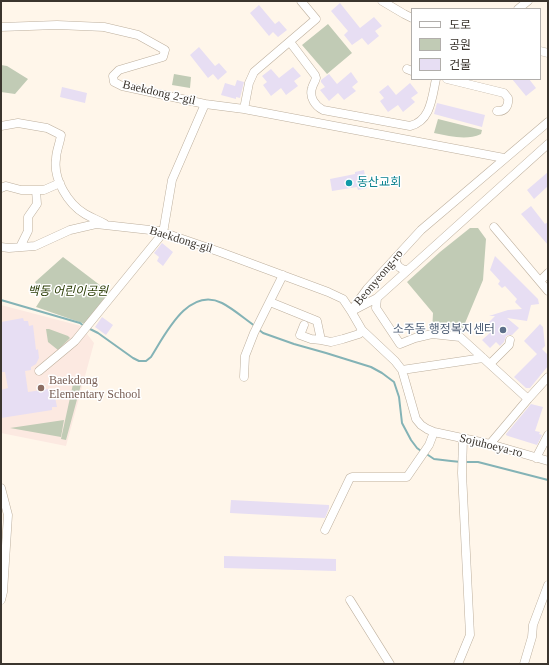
<!DOCTYPE html>
<meta charset="utf-8">
<style>
body{margin:0}
#map{position:relative;width:549px;height:665px;overflow:hidden;background:#fff6ea;font-family:"Times New Roman","Noto Sans KR",serif}
canvas{display:block}
.frame{position:absolute;inset:0;border:2px solid #3b352e;pointer-events:none}
.legend{position:absolute;left:411px;top:8px;width:130px;height:72px;box-sizing:border-box;background:#fff;border:1px solid #b1aeab;margin:0;padding:5px 7px;list-style:none;font-size:12px;color:#3b352e}
.legend li{display:flex;align-items:center;gap:8px;height:20px}
.legend b{width:20px;border:1px solid #b1aeab}
</style>
<div id="map">
<canvas width="549" height="665"></canvas>
<div class="frame"></div>
<ul class="legend">
<li><b style="height:5px;background:#fff"></b>도로</li>
<li><b style="height:11px;background:#c1cbb5"></b>공원</li>
<li><b style="height:11px;background:#e7def3"></b>건물</li>
</ul>
</div>
<script>
const context = document.querySelector('canvas').getContext('2d');
context.lineJoin = 'round';
function paint(path, color) { context.fillStyle = color; context.fill(path, 'evenodd'); }
function stroke(path, color, width, dash) { context.strokeStyle = color; context.lineWidth = width; context.lineCap = dash ? 'butt' : 'round'; context.setLineDash(dash || []); context.stroke(path); }
function drawText(font, color, halo, rows, align = 'center') {
  context.font = font + ' "Times New Roman","Noto Sans KR",serif'; context.lineWidth = 3; context.setLineDash([]); context.textBaseline = 'middle'; context.strokeStyle = halo; context.fillStyle = color; for (const [text, x, y, turn = 0] of rows) {
    context.save(); context.translate(x, y); context.rotate((+turn || 0) * Math.PI / 180); context.textAlign = isNaN(turn) ? turn : align; if (halo) context.strokeText(text, 0, 0); context.fillText(text, 0, 0); context.restore();
  }
}
paint(new Path2D(`
 M1 305 81 326 94 343 66 446 1 433Z`), '#fce9e1');
paint(new Path2D(`
 M328 24 352 53 327 74 302 45Z
 M1 65 7 66 28 79 15 94 1 92Z
 M174 74 191 77 190 88 172 85Z
 M438 119 482 130 481 134C466 141 450 136 434 133Z
 M470 228H478L486 239 483 280 463 328 455 334 432 332 433 313 407 282 440 252Z
 M63 257 109 292 85 324 36 307 43 296 35 282Z
 M46 329H49L68 336 70 338 58 350 48 342Z
 M82 381 66 440 61 439 73 384Z
 M64 420 61 437 10 428Z`), '#c1cbb5');
stroke(new Path2D(`
 M1 300 80 323 84 326
 M88 328 98 333 133 358 139 361H146L151 357C165 335 188 286 222 303 232 308 245 319 255 326
 M258 329 263 333 294 344 326 353 371 367 382 373 394 382 399 397 402 423 411 440 417 448 421 451
 M425 453 434 459 451 461 461 462
 M465 462H478L548 480`), '#84b3b6', 2);
paint(new Path2D(`
 M340 3 360 28 374 17 382 26 375 31 379 36 368 45 362 38 352 45 344 35 348 31 331 11Z
 M259 5 275 24 279 21 287 30 278 37 273 32 269 36 250 13Z
 M199 47 215 66 219 63 227 72 218 80 213 74 208 78 190 55Z
 M293 67 301 76 294 81 298 86 286 95 281 88 271 96 263 85 267 82 262 76 271 69 279 78Z
 M351 72 358 82 352 87 356 91 344 100 338 93 329 101 320 90 325 87 321 82V80L329 74 337 84Z
 M512 79H529L536 88 526 96Z
 M237 80 244 82 240 98 236 97V99L221 95 225 83 235 86Z
 M410 83 418 93 411 98 415 102 403 112 398 105 388 112 380 101 384 98 379 92 388 85 396 95Z
 M62 87 87 93 85 103 60 97Z
 M437 103 485 115 482 127 434 114Z
 M364 170 367 188 358 190 357 187 332 191 330 179 355 174V172Z
 M548 172V186L534 199 527 190Z
 M531 206 545 224 548 222V245L521 214Z
 M162 243 173 252 163 266 157 261 159 257 154 253Z
 M495 256 538 299 539 304 531 305 527 321 507 318 519 328 512 335H509L506 336 504 342 500 346 496 342 490 348 482 340 491 332 488 328 490 325 489 322 495 316H489L508 310 522 309 515 302 517 299 505 286 502 288 498 284 500 281 490 270Z
 M102 317 113 325 106 335 95 327Z
 M23 318 24 321H28L29 326 33 325 36 350 38 349 39 358 36 364 31 367V370L25 371 28 392 48 389 49 393 54 392 57 407H52V410L1 418V390L8 388 5 372H1V322Z
 M540 324 543 327 545 346 542 349 548 355V366L530 388H526L514 377 537 354 524 341Z
 M531 404 543 407 535 431 540 432 539 434 542 435 537 445 508 436 506 435V434Z
 M231 500 329 505V508L325 518 230 513Z
 M224 556 336 559V571L224 568Z`), '#e7def3');
const minor = new Path2D(`
 M382 1 404 14 412 18
 M518 9 528 1
 M1 27 57 25 104 27 138 35 165 50 163 57 119 70 113 76 114 82 122 86 205 104 172 180 163 233 75 341 39 371
 M290 42 315 75 316 78C315 82 313 84 312 88 309 97 315 106 323 110L410 126C431 121 432 97 436 79
 M540 51 548 53
 M407 69 412 71
 M447 79 504 93 508 98C509 106 505 112 497 111
 M205 104 244 109 504 158
 M244 109 249 83 254 72 316 19 301 1
 M1 126 18 123 47 128 61 135C60 143 56 151 56 159 53 179 68 204 85 214 92 218 98 220 105 224
 M1 188 6 186 21 190H44L60 183
 M494 227 548 291
 M1 247 9 248 35 246 70 230 96 224 159 231 220 252 328 292 343 299 351 311 362 330 395 361 402 370 416 419 421 425 427 429 434 432 490 444 548 461
 M20 247 28 231V217L37 204 36 190
 M396 257C395 265 400 270 408 270
 M540 281 548 273
 M377 298 376 308 400 344 415 338 432 334 460 337 528 399
 M270 302 317 321 321 340 331 342 343 339 359 334 362 330
 M351 311 367 289 421 230 548 122
 M352 311 377 298 548 144
 M304 325 300 335 311 339 321 340
 M490 364 509 345 510 340
 M402 370 483 358
 M244 377 245 356 254 333 283 275
 M490 444 528 399 548 377
 M536 458 548 435
 M1 488 8 515 3 592 1 600
 M325 530 350 478 352 477H407L429 445 434 432
 M350 600 390 664
 M458 664 470 635 462 473 463 438
 M524 664 532 637 533 625 548 585`);
stroke(minor, '#bdaf9d', 9);
stroke(minor, '#fff', 8);
for (const [x, y, r, color] of [
 [349,183,4,"#0f9aa8"],
 [503,330,4,"#5c6f8a"],
 [41,388,4,"#8d6e63"]
]) { const dot = new Path2D(); dot.arc(x, y, r, 0, 2 * Math.PI); context.fillStyle = color; context.fill(dot); stroke(dot, '#fff', 1.5); }
drawText('12px', '#3b352e', '#fff', [
 ["Baekdong 2-gil",159,93,13],
 ["Baekdong-gil",181,240,17],
 ["Beonyeong-ro",379,278,-50],
 ["Sojuhoeya-ro",491,446,14]
]);
drawText('12px', '#0d838f', '#fff', [
 ["동산교회",357,183]
], 'left');
drawText('italic 12px', '#2b3d06', '#fff', [
 ["백동 어린이공원",68,292]
]);
drawText('12px', '#4e5e75', '#fff', [
 ["소주동 행정복지센터",495,330]
], 'right');
drawText('12px', '#785e54', '#fff', [
 ["Baekdong",49,381],
 ["Elementary School",49,395]
], 'left');
</script>
